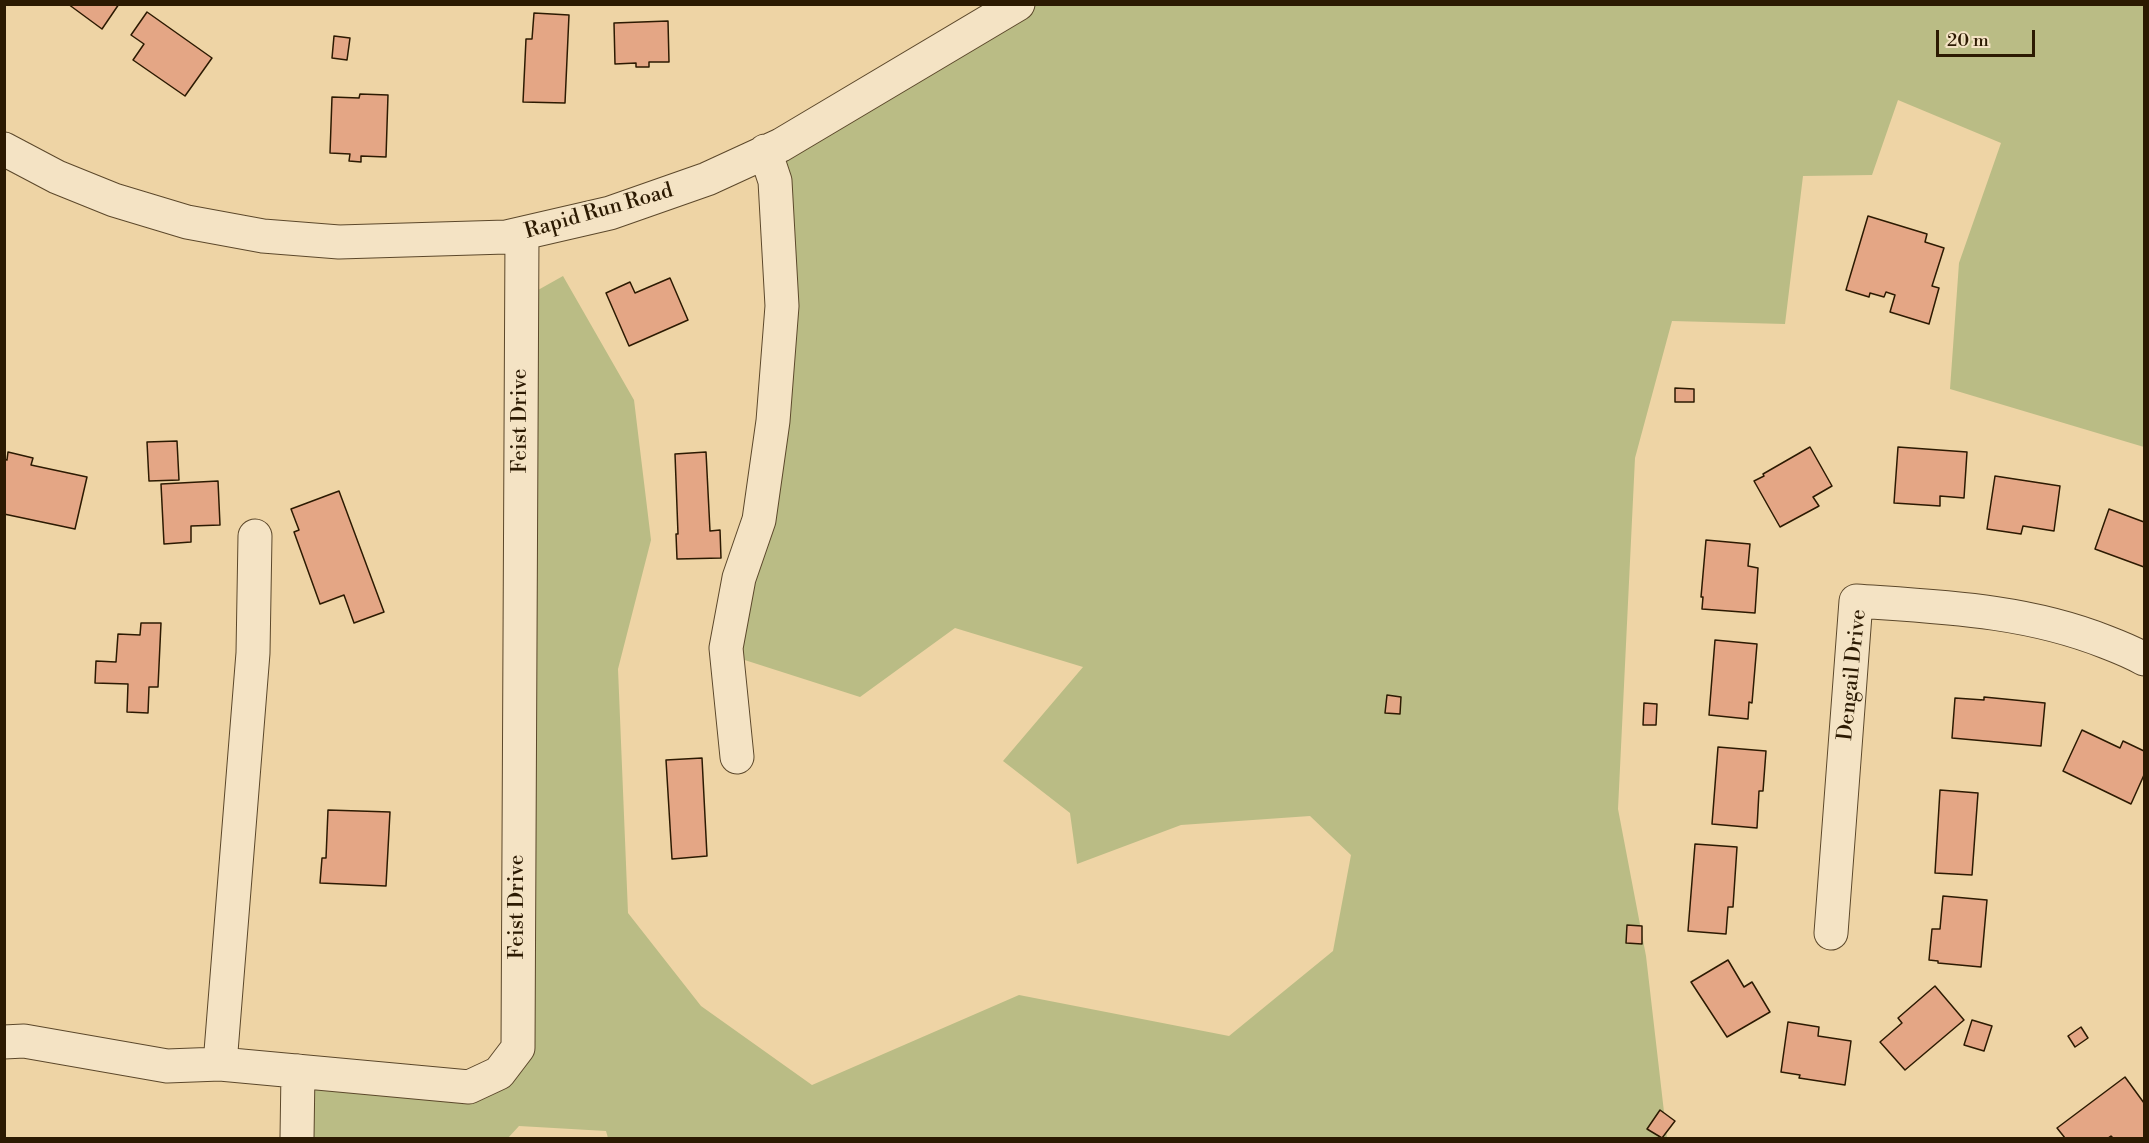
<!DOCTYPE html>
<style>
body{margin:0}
#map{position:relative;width:2149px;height:1143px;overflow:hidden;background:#eed4a5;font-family:"Libre Bodoni",serif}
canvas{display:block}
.frame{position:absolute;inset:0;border:6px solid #2c1a02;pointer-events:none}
.scale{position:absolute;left:1936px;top:30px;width:99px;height:27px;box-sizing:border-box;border:3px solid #2c1a02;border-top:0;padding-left:8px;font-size:18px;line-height:21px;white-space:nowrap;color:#2c1a02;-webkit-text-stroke:4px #f4e3c4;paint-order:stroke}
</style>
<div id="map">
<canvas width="2149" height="1143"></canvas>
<div class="frame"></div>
<div class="scale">20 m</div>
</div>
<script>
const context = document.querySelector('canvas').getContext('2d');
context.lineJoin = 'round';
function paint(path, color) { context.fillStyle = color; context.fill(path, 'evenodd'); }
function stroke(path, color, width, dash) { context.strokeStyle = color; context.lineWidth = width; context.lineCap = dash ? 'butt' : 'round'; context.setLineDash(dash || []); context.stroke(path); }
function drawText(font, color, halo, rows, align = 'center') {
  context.font = font + ' "Libre Bodoni",serif'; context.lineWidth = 4.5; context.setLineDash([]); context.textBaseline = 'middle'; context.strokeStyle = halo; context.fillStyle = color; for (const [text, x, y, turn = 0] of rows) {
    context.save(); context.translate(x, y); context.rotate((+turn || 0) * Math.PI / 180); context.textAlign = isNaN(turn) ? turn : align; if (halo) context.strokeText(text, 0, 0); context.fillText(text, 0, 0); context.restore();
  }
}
paint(new Path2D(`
 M1018 5H2144V447L1950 389 1959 263 2001 143 1898 100 1872 175 1803 176 1785 324 1672 321 1635 458 1618 809 1646 956 1667 1138H608L606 1131 519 1126 508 1138H297L298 1071 469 1087 518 1048 522 299 563 276 634 400 651 540 618 669 628 913 701 1006 812 1085 1019 995 1229 1036 1333 951 1351 855 1310 816 1181 825 1077 864 1070 813 1003 761 1083 667 955 628 860 697 729 655 759 515 781 145Z`), '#babc85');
const building = new Path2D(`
 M68 4H119L102 29Z
 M147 12 212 58 185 96 133 60 144 44 131 35Z
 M534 13 569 15 565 103 523 102 526 39H532Z
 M668 21 669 62H649V67H636V63L615 64 614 23Z
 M334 36 350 38 347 60 332 58Z
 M360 94 388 95 386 157 361 156V162L349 161 350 154 330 153 332 97 359 98Z
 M1868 216 1927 234 1925 242 1944 248 1932 286 1939 288 1929 324 1890 312 1895 295 1886 292 1884 297 1870 293 1869 297 1846 290Z
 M670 278 688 320 629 346 606 293 630 282 635 293Z
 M1675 388 1694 389V402H1675Z
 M177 441 179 480 149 481 147 442Z
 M1810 447 1832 486 1813 497 1819 506 1780 527 1754 481 1764 476 1763 474Z
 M1898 447 1967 452 1964 498 1940 496V506L1894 503Z
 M8 452 33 458 31 465 87 477 75 529 4 514V459L7 460Z
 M706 452 710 531 720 530 721 558 677 559 676 534H678L675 454Z
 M1995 476 2060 486 2054 531 2023 526 2021 534 1987 529Z
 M218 481 220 525 191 526V542L164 544 161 484Z
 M339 491 384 612 354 623 344 595 320 604 294 532 299 530 291 509Z
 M2109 509 2144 522V567L2095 549Z
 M1706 540 1750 544 1748 566 1758 568 1755 613 1702 609 1703 597H1701Z
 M141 623H161L158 687H149L148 713 127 712 128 684 95 683 96 661 116 662 118 634 140 635Z
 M1715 640 1757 644 1752 703 1749 702 1748 719 1709 715Z
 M1387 695 1401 697 1400 714 1385 713Z
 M1984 697 2045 703 2041 746 1952 738 1955 698 1984 700Z
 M1644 703 1657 704 1656 725H1643Z
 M2082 730 2120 748 2123 741 2144 751V775L2131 804 2063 771Z
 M1718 747 1766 751 1763 791H1759L1757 828 1712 824Z
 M702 758 707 856 672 859 666 760Z
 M1940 790 1978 793 1972 875 1935 873Z
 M328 810 390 812 386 886 320 883 322 858H326Z
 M1695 844 1737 847 1733 907H1728L1726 934 1688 931Z
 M1943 896 1987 900 1981 967 1938 963V961L1929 960 1932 929H1940Z
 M1627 925 1642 926V944L1626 943Z
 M1728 960 1744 987 1752 982 1770 1012 1727 1037 1691 982Z
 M1935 986 1964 1020 1905 1070 1880 1042 1902 1023 1898 1018Z
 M1972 1020 1992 1026 1984 1051 1964 1045Z
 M1788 1022 1819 1027 1818 1036 1851 1041 1845 1085 1799 1078 1800 1075 1781 1072Z
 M2081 1027 2088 1038 2075 1047 2068 1036Z
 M2125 1077 2144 1103V1138H2113L2111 1136 2108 1138H2065L2057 1128Z
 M1660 1110 1675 1121 1662 1138 1647 1129Z`);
paint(building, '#e4a685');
stroke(building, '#2c1a02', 1.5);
const minor = new Path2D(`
 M4 149 57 177 114 200 187 222 263 236 339 242 506 237 610 213 707 179 781 145 1018 4
 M737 757 726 648 739 578 759 520 773 421 782 306 775 181 765 151
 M1831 933 1856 601C1942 607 2026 610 2106 642 2119 647 2132 652 2144 659
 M4 1042 24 1041 167 1066 220 1064 469 1087 499 1073 518 1048 522 234
 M220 1064 253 653 255 536
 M297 1138 298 1071`);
stroke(minor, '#5c482b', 35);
stroke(minor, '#f4e3c4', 33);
drawText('21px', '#2c1a02', '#f4e3c4', [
 ["Rapid Run Road",599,212,-16],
 ["Feist Drive",521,421,-90],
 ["Dengail Drive",1853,675,-84],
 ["Feist Drive",518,907,-90]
]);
</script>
